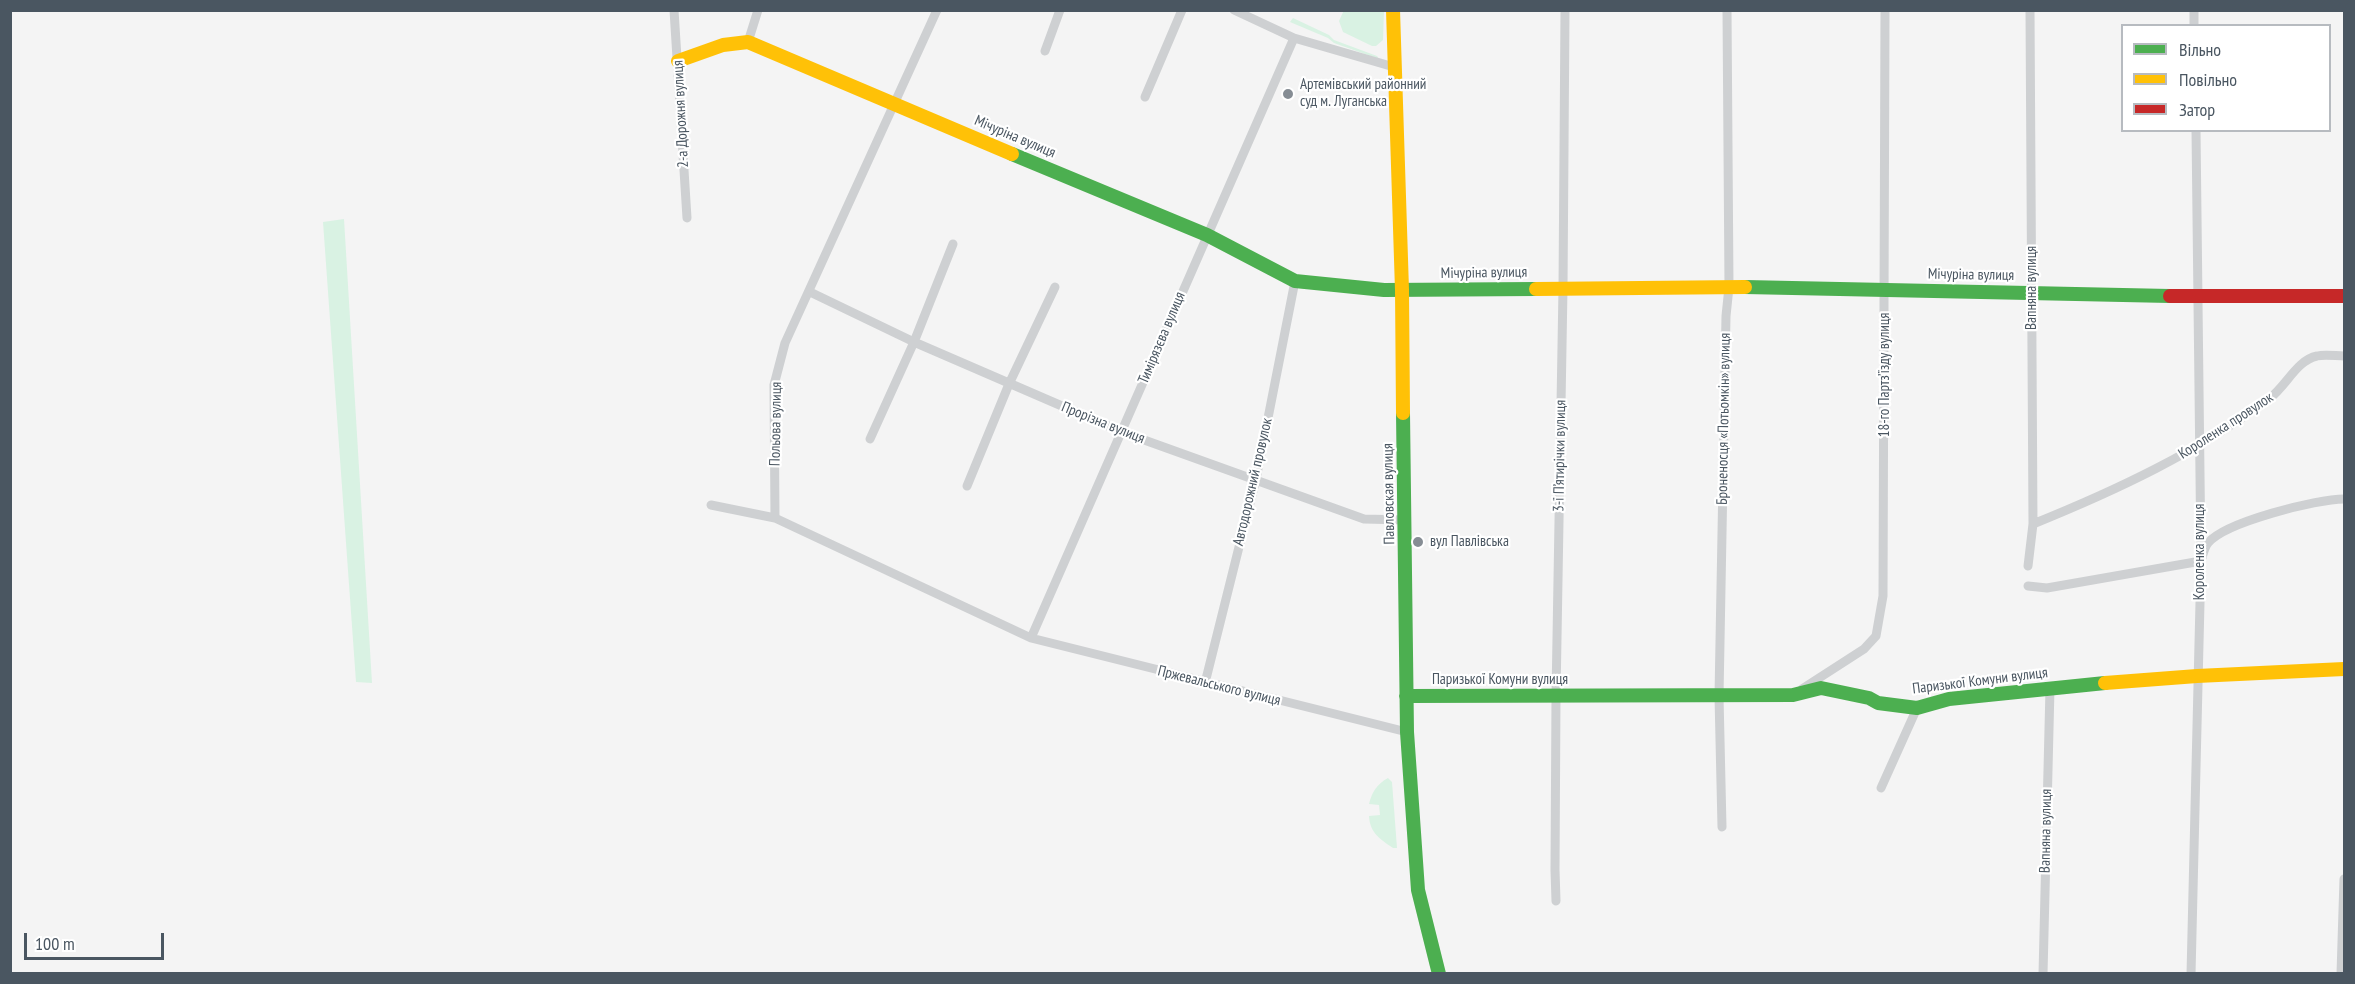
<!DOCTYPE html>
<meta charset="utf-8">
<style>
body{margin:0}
#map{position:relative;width:2355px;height:984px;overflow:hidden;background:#f4f4f4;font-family:"PT Sans Narrow",sans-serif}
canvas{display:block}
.frame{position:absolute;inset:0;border:12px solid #4a5661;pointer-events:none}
.legend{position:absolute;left:2121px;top:24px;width:210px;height:108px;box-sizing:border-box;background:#fff;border:2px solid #b7bbc0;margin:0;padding:8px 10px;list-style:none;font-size:18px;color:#4a5661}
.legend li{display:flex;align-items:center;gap:12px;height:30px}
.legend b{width:30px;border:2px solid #b7bbc0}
.scale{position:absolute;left:24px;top:933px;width:140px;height:27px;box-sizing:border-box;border:3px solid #4a5661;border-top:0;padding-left:8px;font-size:18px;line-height:21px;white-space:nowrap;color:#4a5661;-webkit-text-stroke:4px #fff;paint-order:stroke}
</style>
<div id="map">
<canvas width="2355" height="984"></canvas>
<div class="frame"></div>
<ul class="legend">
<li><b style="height:8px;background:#4caf50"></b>Вільно</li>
<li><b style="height:8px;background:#ffc107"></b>Повільно</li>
<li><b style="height:8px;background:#c62828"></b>Затор</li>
</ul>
<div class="scale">100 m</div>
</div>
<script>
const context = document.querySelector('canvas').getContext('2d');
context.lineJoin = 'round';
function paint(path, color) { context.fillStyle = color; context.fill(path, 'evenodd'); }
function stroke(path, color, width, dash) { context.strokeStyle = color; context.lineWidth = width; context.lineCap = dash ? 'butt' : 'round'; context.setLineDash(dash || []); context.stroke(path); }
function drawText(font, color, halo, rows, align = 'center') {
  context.font = font + ' "PT Sans Narrow",sans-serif'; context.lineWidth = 4.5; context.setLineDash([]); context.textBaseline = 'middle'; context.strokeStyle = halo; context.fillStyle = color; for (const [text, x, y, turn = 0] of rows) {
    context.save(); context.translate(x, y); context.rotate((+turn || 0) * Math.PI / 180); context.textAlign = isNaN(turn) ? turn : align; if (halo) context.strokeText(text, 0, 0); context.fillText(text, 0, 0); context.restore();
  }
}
paint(new Path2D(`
 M1344 10 1384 11 1383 40 1376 46H1372L1343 32 1339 21Z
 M1293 18 1329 35 1334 40 1377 56 1379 59 1334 43 1328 38 1290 22Z
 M344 219 372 683 356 682 323 222Z
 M1388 778 1392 782 1397 848H1393C1380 839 1370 833 1369 816L1380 815 1379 805 1369 804C1372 792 1377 784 1388 778Z`), '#d9f2e3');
stroke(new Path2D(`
 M674 10 687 218
 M1234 10 1294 38 1394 67
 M2194 10V26
 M748 42 758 10
 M1045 51 1060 10
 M1145 97 1182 10
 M810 292 914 342 1122 432 1364 519 1406 520
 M870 439 914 342 953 244
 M967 486 1009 384 1055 287
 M711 505 775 518 1031 638 1407 732
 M775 518 774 385 785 343 937 10
 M2033 524C2117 490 2198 452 2270 398 2286 386 2297 360 2317 356 2325 354 2336 356 2344 356
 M2028 566 2033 524 2030 10
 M2028 586 2047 588 2201 561C2203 555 2204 548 2208 543 2225 522 2317 499 2344 499
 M1031 638 1294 38
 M1205 683 1256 479 1295 281
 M1802 689 1864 649 1876 636 1883 596 1885 10
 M1881 788 1917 708
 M1722 827 1719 696 1726 316 1729 287 1727 10
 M1556 901 1555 870 1556 696 1563 288 1565 10
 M2043 974 2050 688
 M2191 974 2201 561 2196 130
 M2341 974 2344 879`), '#ced0d2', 9);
stroke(new Path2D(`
 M1012 154 1207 235 1295 281 1384 290 1536 289
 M1745 287 2170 296
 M1403 413 1407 732 1418 890 1439 974
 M1406 696 1793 695 1821 688 1869 698 1878 703 1917 708 1949 699 2105 683`), '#4caf50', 14);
stroke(new Path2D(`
 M1393 10 1402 290 1403 413
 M678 61 723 45 748 42 1012 154
 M1536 289 1745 287
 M2105 683 2197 676 2344 669`), '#ffc107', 14);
stroke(new Path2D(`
 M2170 296H2344`), '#c62828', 14);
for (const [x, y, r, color] of [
 [1288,94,6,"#868d94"],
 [1418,542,6,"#868d94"]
]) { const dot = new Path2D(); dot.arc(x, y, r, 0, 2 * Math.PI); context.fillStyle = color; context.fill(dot); stroke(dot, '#fff', 2); }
drawText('15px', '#4a5661', '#fff', [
 ["Артемівський районний",1300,85],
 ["суд м. Луганська",1300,102],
 ["вул Павлівська",1430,542]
], 'left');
drawText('15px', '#4a5661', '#fff', [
 ["2-а Дорожня вулиця",681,114,-93],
 ["Мічуріна вулиця",1015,137,23],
 ["Мічуріна вулиця",1484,273,-1],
 ["Мічуріна вулиця",1971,275,1],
 ["Вапняна вулиця",2032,288,-90],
 ["Тимірязєва вулиця",1162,338,-67],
 ["18-го Партз’їзду вулиця",1885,375,-90],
 ["Броненосця «Потьомкін» вулиця",1724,419,-89],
 ["Прорізна вулиця",1103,423,22],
 ["Польова вулиця",776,424,-89],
 ["Короленка провулок",2226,426,-33],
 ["3-ї П’ятирічки вулиця",1560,456,-89],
 ["Автодорожний провулок",1253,482,-77],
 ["Павловская вулиця",1389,494,-91],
 ["Короленка вулиця",2200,552,-90],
 ["Паризької Комуни вулиця",1500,680],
 ["Паризької Комуни вулиця",1980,681,-7],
 ["Пржевальського вулиця",1219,686,14],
 ["Вапняна вулиця",2046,831,-89]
]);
</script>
